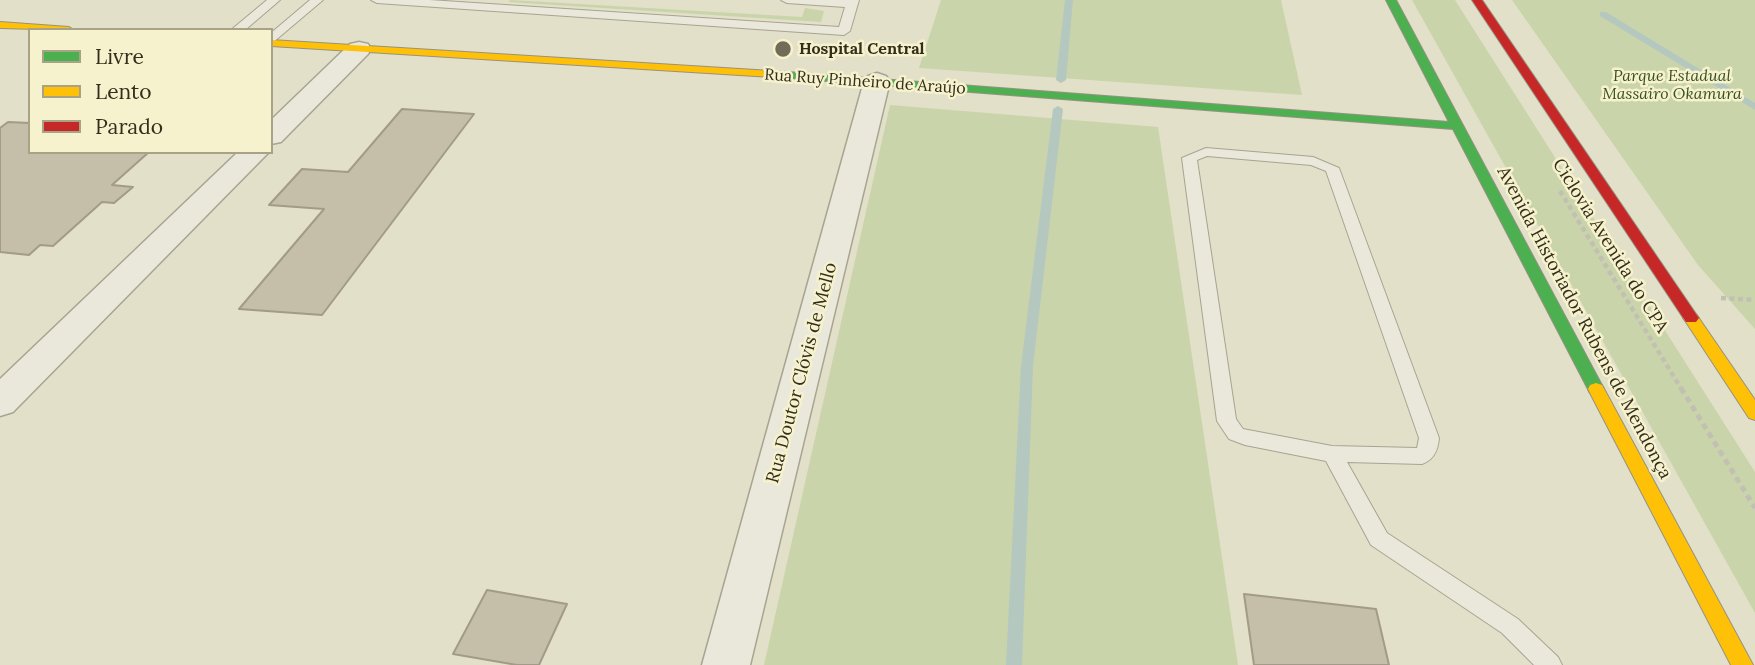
<!DOCTYPE html>
<meta charset="utf-8">
<style>
body{margin:0}
#map{position:relative;width:1755px;height:665px;overflow:hidden;background:#e2e0c8;font-family:Lora,serif}
canvas{display:block}
.legend{position:absolute;left:28px;top:28px;width:245px;height:126px;box-sizing:border-box;background:#f5f2cd;border:2px solid #a8a386;margin:0;padding:9px 12px;list-style:none;font-size:21px;color:#342d1b}
.legend li{display:flex;align-items:center;gap:14px;height:35px}
.legend b{width:35px;border:2px solid #a8a386}
</style>
<div id="map">
<canvas width="1755" height="665"></canvas>
<ul class="legend">
<li><b style="height:9px;background:#4caf50"></b>Livre</li>
<li><b style="height:9px;background:#ffc107"></b>Lento</li>
<li><b style="height:9px;background:#c62828"></b>Parado</li>
</ul>
</div>
<script>
const context = document.querySelector('canvas').getContext('2d');
context.lineJoin = 'round';
function paint(path, color) { context.fillStyle = color; context.fill(path, 'evenodd'); }
function stroke(path, color, width, dash) { context.strokeStyle = color; context.lineWidth = width; context.lineCap = dash ? 'butt' : 'round'; context.setLineDash(dash || []); context.stroke(path); }
function drawText(font, color, halo, rows, align = 'center') {
  context.font = font + ' Lora,serif'; context.lineWidth = 5; context.setLineDash([]); context.textBaseline = 'middle'; context.strokeStyle = halo; context.fillStyle = color; for (const [text, x, y, turn = 0] of rows) {
    context.save(); context.translate(x, y); context.rotate((+turn || 0) * Math.PI / 180); context.textAlign = isNaN(turn) ? turn : align; if (halo) context.strokeText(text, 0, 0); context.fillText(text, 0, 0); context.restore();
  }
}
paint(new Path2D(`
 M510 0 802 17 805 8 824 11 821 22 509 2Z
 M941 0H1281L1302 95 919 68Z
 M1412 0H1455L1755 472V613Z
 M1512 0H1755V329L1698 265Z
 M890 105 1158 127 1238 665H764Z`), '#cad4aa');
paint(new Path2D(`
 M1065 0H1073L1066 80 1061 83 1056 80Z
 M1600 12H1606L1755 103V110L1600 16Z
 M1058 106 1063 109 1033 366 1022 665H1006L1021 366 1053 109Z`), '#b4c8c0');
const building = new Path2D(`
 M402 109 474 114 322 315 239 309 324 209 269 205 302 169 348 172Z
 M8 122 30 123V152H149L112 185 133 187 114 203 102 202 53 246 40 245 29 255 0 252V128Z
 M487 590 567 604 539 665H517L453 654Z
 M1244 594 1376 609 1389 665H1254Z`);
paint(building, '#c5bfa9');
stroke(building, '#a19b88', 2);
const lane = new Path2D(`
 M267 0H280L245 30H231Z
 M310 0H323L271 44V33Z
 M371 0H429L839 27 845 7 787 3 781 0H859L850 31 844 35 377 3Z
 M1206 148 1313 157 1339 168 1439 438C1438 450 1434 460 1422 464L1347 462 1387 533 1518 619 1558 657 1562 665H1534L1502 633 1371 545 1326 461 1245 445 1229 439 1217 421 1182 158ZM1207 156 1311 165 1326 171 1419 438 1417 448 1332 446 1243 429 1236 419 1197 160Z`);
const street = new Path2D(`
 M359 42 368 44 371 49 368 54 281 142 271 144V120L350 44Z
 M877 73 886 76 890 81 750 665H702L864 81 868 76Z
 M238 152H269L13 412 0 416V379Z`);
const fast = new Path2D(`
 M1386 0H1396L1604 389 1602 393H1590L1453 129 788 78 782 75 788 72 1449 122Z`);
const slow = new Path2D(`
 M0 22 69 27 74 30 0 28Z
 M271 40 788 72 794 75 788 78 271 46Z
 M1691 313 1696 314 1755 400V420L1749 418 1686 322 1683 318 1686 314Z
 M1596 383 1602 385 1753 665H1731L1588 389 1590 385Z`);
const jam = new Path2D(`
 M1472 0H1482L1696 314 1699 318 1696 322H1686Z`);
stroke(lane, '#a7a492', 2);
stroke(street, '#a7a492', 3);
stroke(fast, '#969282', 2);
stroke(slow, '#969282', 2);
stroke(jam, '#969282', 2);
stroke(new Path2D(`
 M1560 191 1682 390
 M1721 298 1755 300`), '#c2c0b2', 4.5, [5, 3.5]);
stroke(new Path2D(`
 M1681 388 1755 508`), '#c2c0b2', 5, [6, 4.5]);
paint(lane, '#eae8da');
paint(street, '#eae8da');
paint(fast, '#4caf50');
paint(slow, '#ffc107');
paint(jam, '#c62828');
for (const [x, y, r, color] of [
 [783,49,9,"#716c58"]
]) { const dot = new Path2D(); dot.arc(x, y, r, 0, 2 * Math.PI); context.fillStyle = color; context.fill(dot); stroke(dot, '#f5f2cd', 2.5); }
drawText('bold 16px', '#342d1b', '#f5f2cd', [
 ["Hospital Central",799,49]
], 'left');
drawText('italic 16px', '#3a5022', '#f5f2cd', [
 ["Parque Estadual",1672,76],
 ["Massairo Okamura",1672,94]
]);
drawText('16px', '#342d1b', '#f5f2cd', [
 ["Rua Ruy Pinheiro de Araújo",865,82,4]
]);
drawText('18px', '#342d1b', '#f5f2cd', [
 ["Ciclovia Avenida do CPA",1610,246,58],
 ["Avenida Historiador Rubens de Mendonça",1584,323,62],
 ["Rua Doutor Clóvis de Mello",802,373,-75]
]);
</script>
